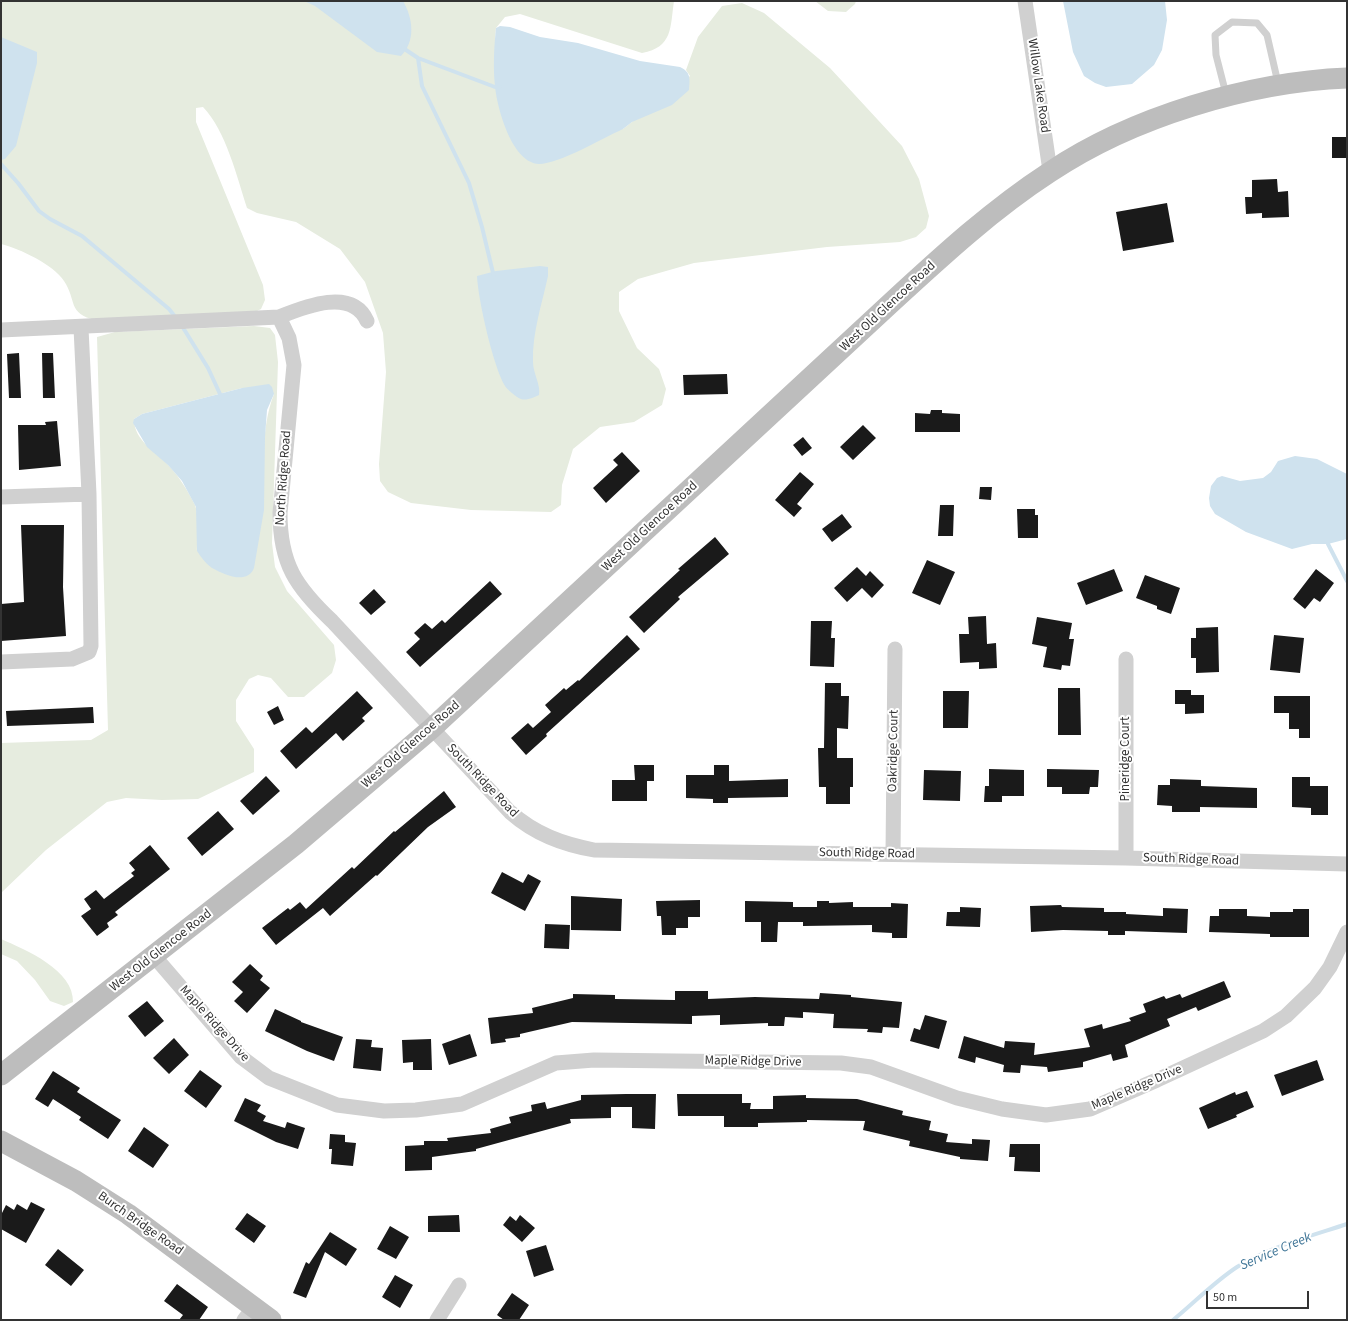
<!DOCTYPE html>
<style>
body{margin:0}
#map{position:relative;width:1348px;height:1321px;overflow:hidden;background:#fff;font-family:"Source Sans 3",sans-serif}
canvas{display:block}
.frame{position:absolute;inset:0;border:2px solid #333;pointer-events:none}
.scale{position:absolute;left:1206px;top:1291px;width:103px;height:18px;box-sizing:border-box;border:2px solid #333;border-top:0;padding-left:5px;font-size:12px;line-height:14px;white-space:nowrap;color:#333;-webkit-text-stroke:3px #fff;paint-order:stroke}
</style>
<div id="map">
<canvas width="1348" height="1321"></canvas>
<div class="frame"></div>
<div class="scale">50 m</div>
</div>
<script>
const context = document.querySelector('canvas').getContext('2d');
context.lineJoin = 'round';
function paint(path, color) { context.fillStyle = color; context.fill(path, 'evenodd'); }
function stroke(path, color, width, dash) { context.strokeStyle = color; context.lineWidth = width; context.lineCap = dash ? 'butt' : 'round'; context.setLineDash(dash || []); context.stroke(path); }
function drawText(font, color, halo, rows, align = 'center') {
  context.font = font + ' "Source Sans 3",sans-serif'; context.lineWidth = 4; context.setLineDash([]); context.textBaseline = 'middle'; context.strokeStyle = halo; context.fillStyle = color; for (const [text, x, y, turn = 0] of rows) {
    context.save(); context.translate(x, y); context.rotate((+turn || 0) * Math.PI / 180); context.textAlign = isNaN(turn) ? turn : align; if (halo) context.strokeText(text, 0, 0); context.fillText(text, 0, 0); context.restore();
  }
}
paint(new Path2D(`
 M1 1H674C670 28 673 47 642 53L520 14 505 17 496 28 495 39 623 129 690 76 686 70 698 37 722 6 742 3 764 13 830 68 902 146 919 179 929 216 926 228 916 237 900 242 827 247 694 263 638 279 619 292V311L637 348 659 369 666 389 662 405 634 422 600 427 573 449 562 485 561 505 551 512 471 510 411 503 388 492 380 481 379 464 386 372 383 333 365 282 340 249 296 222 257 213 247 208C237 177 226 131 203 107L196 108V122L263 285 265 300 261 309 253 313 96 320C67 314 77 300 64 281 53 264 20 249 1 244Z
 M815 1H856L855 4 846 12 828 11Z
 M254 326 270 328 275 335 278 362 272 543 275 567 287 591 334 645 336 660 332 673 304 697H288L271 678 258 675 249 679 236 700V721L254 749V772L198 799 162 800 126 798 107 802 46 850 1 893V743L91 740 108 730 97 337 115 332ZM242 388 274 394C260 430 264 472 264 510L197 551C197 540 199 515 195 505 188 491 180 478 170 467 157 451 134 442 134 419L142 414Z
 M1 939C26 950 74 970 73 1002L64 1006 50 1001 35 980 17 961 1 954Z`), '#e6ecdf');
paint(new Path2D(`
 M304 1H403C413 18 416 41 401 56L377 52 315 6Z
 M1063 1H1165L1167 20 1162 50 1154 65 1132 84 1106 87 1095 83 1084 76 1073 52Z
 M500 26 510 27 540 37 578 43 640 61 680 67C691 72 690 79 689 90L672 105 632 122 623 129C603 138 559 164 539 164 512 163 497 108 495 86 493 68 494 47 496 28Z
 M1 37 37 52V63L16 146 5 159 1 160Z
 M540 266 548 267V276C542 304 532 333 533 362 533 373 541 385 539 395 534 397 527 401 521 399 517 398 507 389 505 386 493 366 478 299 477 276L496 271Z
 M269 384 272 387 274 394 267 410 265 437 264 510 254 568C247 585 225 575 212 568 206 564 201 557 197 551L196 507 182 481 168 465 147 447 133 423 134 419 142 414 242 388Z
 M1295 456 1317 459 1347 474V539L1328 544H1312L1292 549 1246 532 1215 514 1210 506 1209 498 1211 486 1217 478 1222 476 1240 481 1263 478 1271 472 1278 461Z`), '#cfe2ee');
stroke(new Path2D(`
 M403 48 418 58 495 87H500
 M418 58 422 86 469 183 482 227 494 277
 M1 164 18 183 39 211 50 219 82 236 169 309 177 319
 M182 326 208 368 220 394V399
 M1328 544 1347 581
 M1173 1320C1194 1303 1214 1282 1237 1267 1269 1247 1311 1236 1347 1224`), '#cfe2ee', 4);
paint(new Path2D(`
 M1332 137H1347V158H1332Z
 M1277 179 1278 192 1288 191 1289 217 1262 218V213L1246 214 1245 197H1252V180Z
 M1167 203 1174 242 1123 251 1116 212Z
 M19 353 21 398H9L7 354Z
 M42 353H53L55 398H43Z
 M727 374 728 394 684 395 683 375Z
 M931 410H942V413L960 414V432H915V413L930 414Z
 M57 421 61 466 19 470 18 425H46L45 422Z
 M863 425 876 438 853 460 840 447Z
 M803 437 812 448 802 456 793 445Z
 M622 452 640 471 606 503 593 488 618 465 613 460Z
 M800 472 814 484 797 504 802 508 794 517 775 500Z
 M980 487H992L991 500 979 499Z
 M940 505H954L953 536H938Z
 M1017 509H1035V515H1038V538H1018Z
 M842 514 852 527 832 542 822 529Z
 M21 525H64L63 587 66 636 1 641V604L24 602Z
 M715 537 729 554 678 597 680 599 644 633 629 617 680 570 678 569Z
 M927 560 955 572 940 605 912 593Z
 M857 567 866 576 870 571 884 585 872 598 862 588 847 602 834 588Z
 M1114 569 1123 591 1086 605 1077 583Z
 M1316 569 1334 583 1320 602 1314 598 1305 609 1293 599Z
 M1145 575 1180 588 1171 614 1157 609V606L1136 598Z
 M490 581 502 594 420 667 406 652 420 639 414 633 425 623 432 629 442 620 445 623Z
 M374 589 386 602 371 615 359 603Z
 M986 616 987 644 996 643 997 668 979 669V662L960 663 959 634H969L968 617Z
 M1037 617 1072 623 1069 639H1074L1070 666 1062 665 1061 670 1043 667 1047 647 1032 644Z
 M811 621H832L831 638H835L834 667 810 666Z
 M1218 627 1219 672 1196 673V658H1191V638H1196V628Z
 M627 635 640 649 546 734 547 736 526 755 511 738 528 723 533 728 551 712 545 705 564 688 566 690 578 680 579 681Z
 M1274 635 1304 638 1300 673 1270 670Z
 M825 683H841V696H849L848 729 837 728V758H853V787H850V804H826V787H819L818 748H824Z
 M1058 688H1080L1081 735H1058Z
 M1175 690H1191V695H1204V713L1185 714V704H1175Z
 M357 691 373 708 362 718 365 721 343 741 336 733 296 769 280 751 306 727 312 733Z
 M943 691H969L968 728H943Z
 M1274 696H1310V738H1299V729H1289V713H1274Z
 M278 706 284 720 274 725 267 712Z
 M93 707 94 723 7 726 6 711Z
 M634 765H654V781H647V801H612V780H635Z
 M714 765H729V781L788 779V797L728 798V803H713V799L686 798V775H714Z
 M989 769 1024 770V796H1002V802H984L985 786H989Z
 M1047 769 1099 770 1098 787H1090L1089 794H1062V787H1047Z
 M924 770 961 771 960 801 923 800Z
 M266 776 280 791 253 815 240 801Z
 M1292 777H1310V786H1328V815H1311V808L1292 807Z
 M1170 779 1201 780V786L1257 788V808L1200 807V812H1172V806L1157 805 1158 785H1170Z
 M444 791 456 807 428 827 377 876 376 875 330 916 323 908 276 945 262 928 288 908 290 910 300 902 306 909 352 867 354 869 394 831 395 832Z
 M218 811 234 829 202 856 187 838Z
 M150 845 170 869 115 912 118 915 107 923 109 927 97 936 81 916 91 909 84 899 96 890 104 899 134 876 131 873 135 870 129 863Z
 M502 872 523 883 528 874 541 881 525 911 491 893Z
 M571 896 622 899 621 931 571 930Z
 M700 900V917H688V928H676V935H662L661 916H657L656 901Z
 M745 901 793 902V907H817V901H829V903L853 902V907H891V903L908 904 907 938H892V933L872 932V925L803 926V922H778L777 942H761V922H745Z
 M1061 905 1062 907 1104 908V912H1126V914L1163 916V908L1188 909 1187 933 1125 931V935H1108V931L1063 930 1031 932 1030 906Z
 M960 907 981 908 980 927 946 926 947 912H960Z
 M1219 909H1247V916L1270 917V912H1293V909H1309V937H1270V934L1209 932 1210 916H1219Z
 M545 924 570 925 569 949 544 948Z
 M250 964 263 976 260 980 270 988 247 1013 234 1001 243 992 232 982Z
 M1224 981 1231 997 1198 1011 1196 1007 1167 1019 1170 1026 1125 1045 1128 1057 1113 1061 1111 1054 1083 1062V1067L1048 1072 1047 1067 1021 1065 1020 1073 1003 1072 1004 1065 976 1057 975 1063 958 1058 964 1036 1004 1048 1005 1041 1035 1043 1034 1055 1090 1047 1084 1029 1102 1024 1103 1029 1131 1021 1129 1018 1146 1012 1143 1004 1164 996 1166 999 1180 994 1182 998Z
 M675 991H708V999L755 997 819 999 820 993 851 995V997L902 1002 899 1028 883 1027 882 1033 867 1032 868 1029 833 1028 834 1014 803 1012V1018L785 1017 784 1026H768V1023L720 1025V1015L692 1016V1024L572 1022 520 1034V1037L505 1039 506 1042 491 1044 488 1018 533 1013 532 1008 573 998V994L615 995V999L675 1000Z
 M147 1001 164 1021 145 1037 128 1016Z
 M275 1009 301 1021V1022L343 1037 334 1061 307 1051 265 1031Z
 M925 1015 947 1021 939 1049 910 1041 914 1028 920 1030Z
 M470 1034 477 1056 449 1065 442 1044Z
 M174 1038 189 1055 169 1074 153 1058Z
 M356 1039 372 1040 371 1047 383 1048 381 1071 353 1068Z
 M431 1039 432 1070H413V1062L403 1063 402 1040Z
 M1317 1060 1324 1080 1282 1096 1274 1075Z
 M200 1070 222 1086 206 1108 184 1091Z
 M53 1071 80 1088 77 1092 121 1120 108 1139 79 1120 81 1117 53 1099 48 1107 35 1099Z
 M1247 1091 1254 1107 1236 1115 1237 1117 1208 1129 1199 1108 1235 1092 1236 1095Z
 M626 1094H656L655 1129 632 1128V1107H611V1118L570 1119 571 1123 476 1149V1151L432 1157V1170L405 1171V1146L424 1145V1141H448L447 1138 491 1133 490 1129 511 1123 509 1117 532 1111 531 1105 545 1102 547 1109 581 1100V1095Z
 M677 1094H742V1103H751L750 1109H773V1096L806 1095V1098L857 1099 903 1111 902 1115 931 1121 929 1130 948 1134 946 1142 972 1144V1139L990 1140 988 1161 960 1159V1157L909 1146 910 1141 863 1130 865 1121 807 1120V1122L758 1123V1127H724V1116H678Z
 M245 1098 261 1105 257 1111 266 1116 263 1121 285 1128 287 1122 305 1128 298 1149 276 1142 234 1121Z
 M144 1127 169 1145 153 1168 128 1151Z
 M330 1134 345 1135V1142L356 1143 353 1166 331 1164 332 1149H329Z
 M1010 1144H1040V1172L1014 1171 1015 1157H1009Z
 M31 1202 45 1209 26 1243 1 1229V1215L6 1205 14 1210 17 1204 27 1210Z
 M247 1213 266 1226 254 1243 235 1229Z
 M459 1215 460 1232H428V1216Z
 M520 1215 535 1228 522 1242 503 1225 510 1216 516 1221Z
 M390 1226 409 1237 396 1259 377 1249Z
 M330 1232 357 1249 346 1266 325 1252 306 1298 293 1293 306 1262 309 1264Z
 M546 1245 554 1270 534 1277 526 1251Z
 M58 1249 84 1270 71 1286 45 1265Z
 M395 1275 413 1285 400 1308 382 1297Z
 M177 1284 208 1307 199 1320H179L183 1315 164 1301Z
 M512 1293 529 1305 519 1320H504L497 1315Z`), '#1a1a1a');
stroke(new Path2D(`
 M1226 94 1216 55 1215 35 1232 22 1257 23 1267 35 1278 83`), '#d0d0d0', 7);
stroke(new Path2D(`
 M1025 1 1050 171
 M279 317 289 338 294 365 280 513C280 564 296 587 332 621L510 812C535 834 562 844 594 850L1126 858 1347 864
 M1 330 279 317C304 307 352 287 367 321
 M1 497 89 494
 M1 662 72 659 89 652 91 646 89 494 81 328
 M893 854 895 649
 M1126 858V659
 M154 956 241 1057 269 1078 337 1105 384 1111 416 1110 462 1104 556 1063 594 1060 841 1063 871 1067 957 1098 1002 1109 1046 1115 1090 1109 1157 1080 1263 1031 1286 1016 1315 988 1330 967 1347 932
 M244 1320 254 1307
 M437 1320 459 1285`), '#d0d0d0', 15);
stroke(new Path2D(`
 M1 1075 296 844 431 729 893 301C943 255 993 209 1050 172 1132 117 1249 82 1347 78
 M1 1141 76 1181 128 1214 271 1320`), '#bdbdbd', 21);
drawText('13px', '#333', '#fff', [
 ["Willow Lake Road",1038,86,82],
 ["West Old Glencoe Road",888,307,-43],
 ["North Ridge Road",284,478,-86],
 ["West Old Glencoe Road",650,527,-43],
 ["West Old Glencoe Road",411,745,-41],
 ["Oakridge Court",894,751,-89],
 ["Pineridge Court",1126,759,-90],
 ["South Ridge Road",482,781,46],
 ["South Ridge Road",867,854,1],
 ["South Ridge Road",1191,860,2],
 ["West Old Glencoe Road",161,951,-38],
 ["Maple Ridge Drive",214,1024,48],
 ["Maple Ridge Drive",753,1062,1],
 ["Maple Ridge Drive",1137,1088,-23],
 ["Burch Bridge Road",140,1224,35]
]);
drawText('italic 14px', '#3f7597', '#fff', [
 ["Service Creek",1276,1252,-23]
]);
</script>
